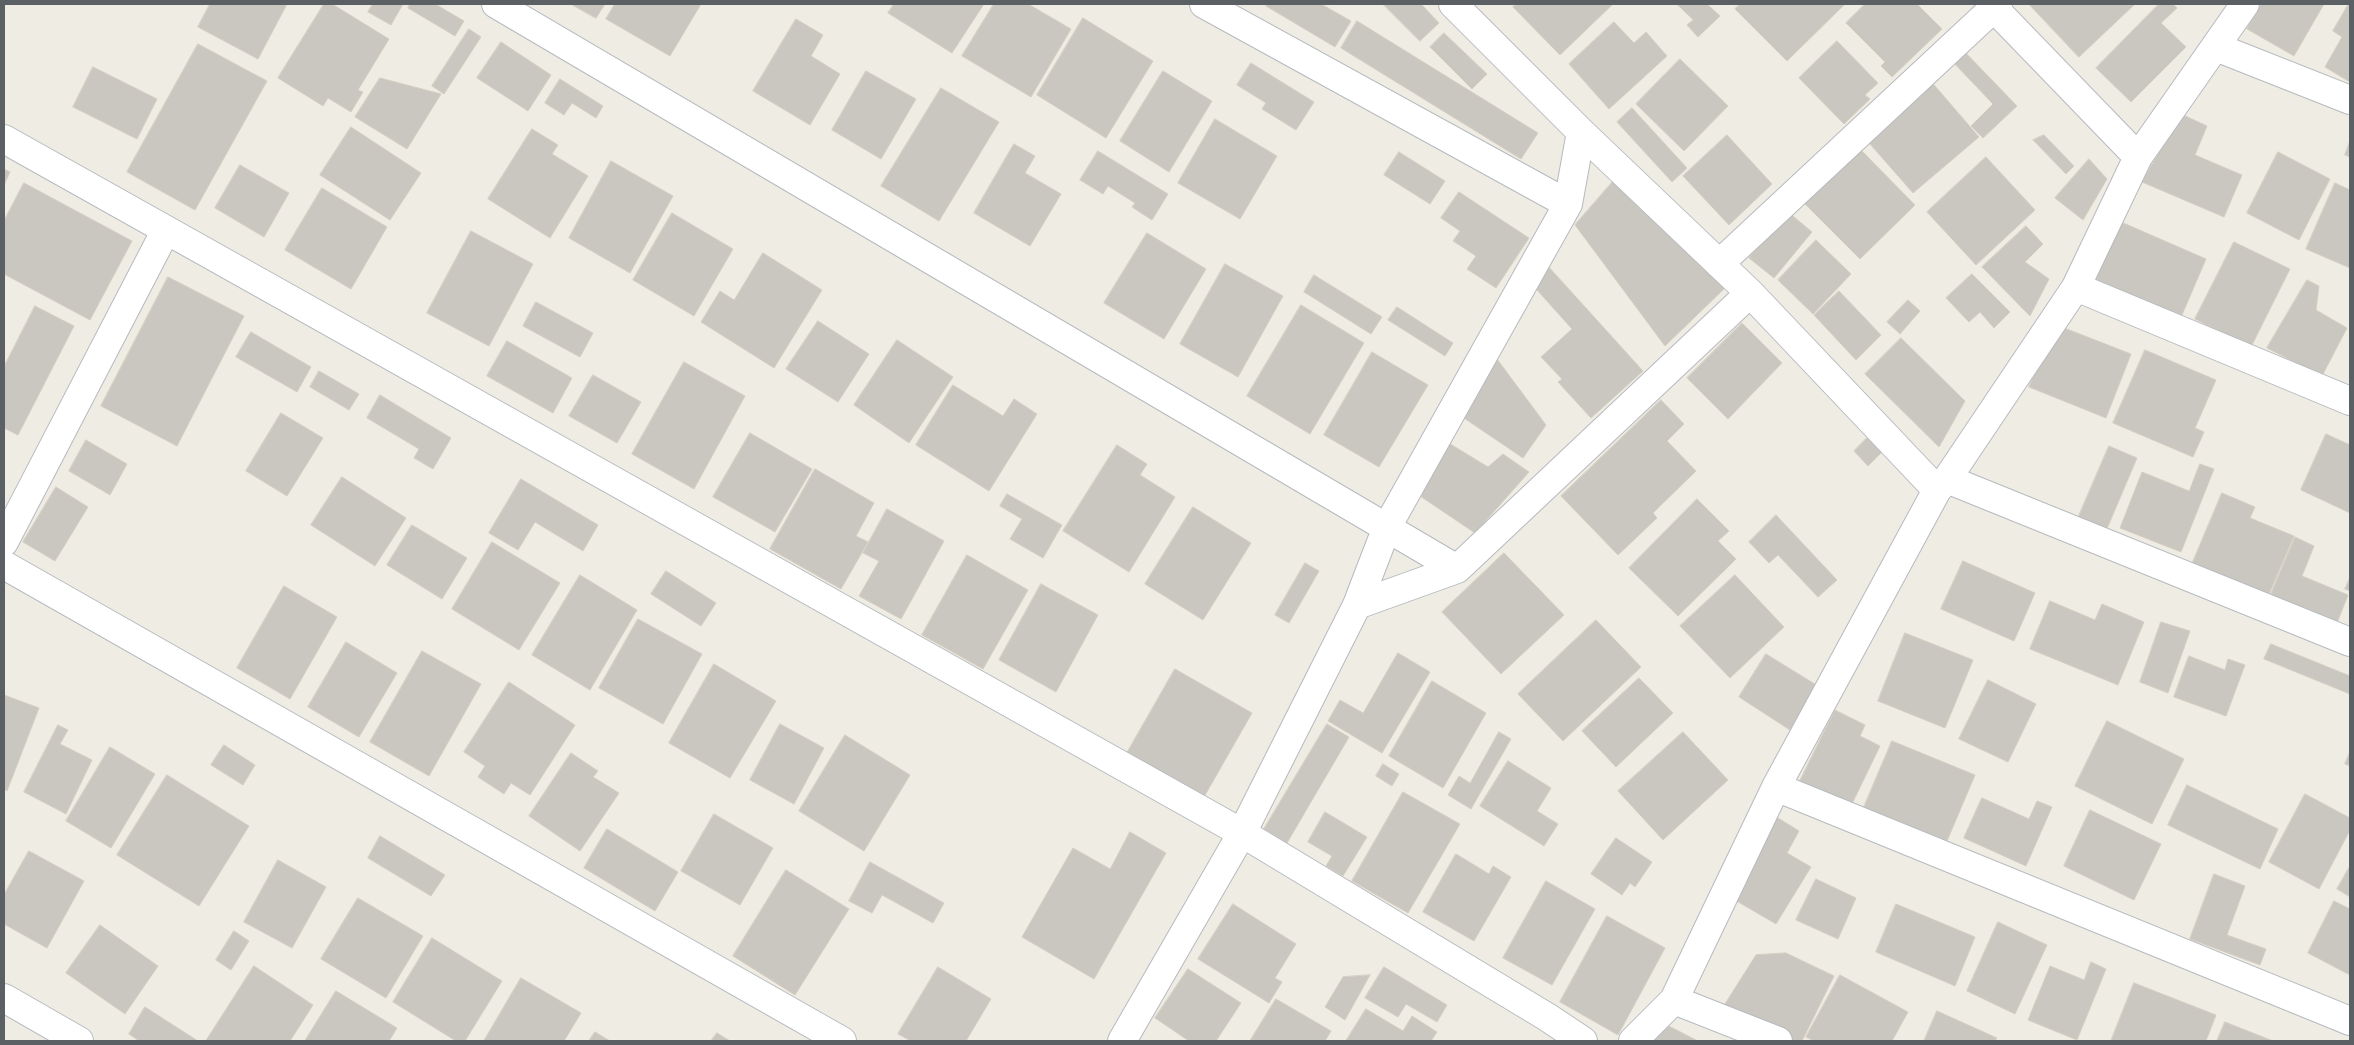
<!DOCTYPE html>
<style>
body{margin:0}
#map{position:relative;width:2354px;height:1045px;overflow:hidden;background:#efece3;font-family:"Varela Round",sans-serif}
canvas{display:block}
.frame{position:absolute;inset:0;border:5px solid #5b6065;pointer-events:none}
</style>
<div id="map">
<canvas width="2354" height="1045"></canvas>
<div class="frame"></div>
</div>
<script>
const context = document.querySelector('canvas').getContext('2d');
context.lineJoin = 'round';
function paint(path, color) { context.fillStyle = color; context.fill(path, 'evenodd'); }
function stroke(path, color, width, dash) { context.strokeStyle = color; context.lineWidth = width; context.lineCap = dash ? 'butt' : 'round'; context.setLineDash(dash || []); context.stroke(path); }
const building = new Path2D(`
 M210 4H287L258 59 198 27Z
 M324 4H332L389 39 358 90 363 92 351 112 328 98 323 106 278 78Z
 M373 4H403L391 25 368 12Z
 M410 4H435L464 21 455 36 408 8Z
 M571 4H605L596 18Z
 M615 4H701L670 56 606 19Z
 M894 4H984L952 53 888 13Z
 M994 4H1028L1071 29 1031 97 962 56Z
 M1268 4H1321L1351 21 1335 47 1266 6Z
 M1383 4H1421L1439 23 1420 41Z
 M1516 4H1613L1560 55 1513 7Z
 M1677 4H1707L1720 16 1698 37 1687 25 1693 20Z
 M1740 4H1845L1787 61 1735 9Z
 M1865 4H1917L1942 29 1892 77 1881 66 1885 62 1846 23Z
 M2029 4H2135L2079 57Z
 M2159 4H2173L2177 8 2161 23 2186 47 2131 102 2096 68Z
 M2261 4H2324L2294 56 2247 29Z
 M2348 5 2350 6V82L2325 67 2342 37 2333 31Z
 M1083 18 1153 61 1106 138 1037 95Z
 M796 19 823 35 811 56 840 74 810 125 753 91Z
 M1357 21 1538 133 1521 159 1341 48Z
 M1614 22 1634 43 1646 32 1667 56 1609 109 1569 64Z
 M469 29 481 37 444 94 432 86Z
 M1444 33 1487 74 1472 89 1430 47Z
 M1837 41 1878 83 1865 95 1870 99 1844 124 1799 78Z
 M501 42 551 75 528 111 477 78Z
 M198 44 267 81 195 210 127 172Z
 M1962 49 2017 106 1983 138 1971 126 1993 104 1951 60Z
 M1680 59 1728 106 1684 151 1636 104Z
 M1251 63 1314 102 1296 130 1262 109 1266 103 1237 85Z
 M93 67 157 99 137 139 73 107Z
 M866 71 916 99 881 159 832 130Z
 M1163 71 1212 101 1169 172 1120 141Z
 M380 78 441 94 407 149 355 117Z
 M560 79 603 106 596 118 572 103 564 115 545 103Z
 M1929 79 1979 137 1913 193 1863 136Z
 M941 88 999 122 939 221 881 186Z
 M1632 108 1687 168 1672 182 1617 122Z
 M2181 114 2207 126 2195 155 2242 175 2224 217 2142 182Z
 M1215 119 1277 156 1240 219 1178 183Z
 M351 127 421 173 390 220 320 175Z
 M532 129 558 145 552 154 588 176 550 238 488 199Z
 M1727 135 1772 184 1729 225 1683 176Z
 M2044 135 2074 166 2066 174 2033 140Z
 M2350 141V157L2345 155Z
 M1014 144 1035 156 1025 173 1061 194 1030 246 974 213Z
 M1857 146 1915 205 1860 259 1801 200Z
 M1098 151 1168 194 1152 220 1132 207 1135 203 1108 186 1103 194 1080 180Z
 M1399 152 1445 181 1430 204 1384 175Z
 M2278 152 2330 179 2299 240 2247 213Z
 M1986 157 2035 210 1976 265 1927 212Z
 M2089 159 2107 179 2083 220 2055 198Z
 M611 161 673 196 630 273 569 238Z
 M240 165 289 193 264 237 215 208Z
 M4 169 10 172 4 185Z
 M1616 178 1726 287 1665 346 1575 225Z
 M24 183 132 241 90 320 4 274V221Z
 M2335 183 2350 190V268L2306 249Z
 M322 188 387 227 351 289 285 250Z
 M1459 192 1529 238 1496 288 1467 269 1476 256 1453 241 1460 231 1441 218Z
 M1787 211 1812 232 1774 278 1749 258Z
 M672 213 733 249 694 316 633 280Z
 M2112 218 2206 259 2179 322 2085 281Z
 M2026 226 2043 244 2025 262 2049 279 2030 316 1982 267Z
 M471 231 533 264 489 346 427 313Z
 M1147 233 1206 269 1164 339 1104 303Z
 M1816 240 1851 274 1813 314 1778 280Z
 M2234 242 2290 269 2251 347 2195 319Z
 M763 253 822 290 774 368 701 322 720 291 734 300Z
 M1225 264 1283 296 1238 377 1180 344Z
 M1547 265 1643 371 1591 418 1558 382 1562 379 1541 357 1572 329 1529 281Z
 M1972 274 2010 312 1994 328 1980 312 1969 322 1946 298Z
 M1314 275 1382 317 1371 334 1304 292Z
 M168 277 244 316 177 446 101 406Z
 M2307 280 2319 286 2316 310 2347 328 2322 376 2267 348Z
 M1839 291 1881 335 1856 360 1814 315Z
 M1908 300 1920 311 1900 334 1887 322Z
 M536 302 593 333 580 357 523 326Z
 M1301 305 1364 343 1310 434 1247 396Z
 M35 306 74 326 18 435 4 428V367Z
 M1397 307 1453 343 1445 356 1388 320Z
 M818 321 869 354 838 402 786 369Z
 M1742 323 1782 363 1728 419 1687 378Z
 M2054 324 2131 354 2106 418 2029 387Z
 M251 332 311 367 297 392 236 357Z
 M1901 338 1965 401 1939 447 1865 374Z
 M897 340 953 377 909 443 854 405Z
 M507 341 572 378 553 413 487 376Z
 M2145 350 2216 380 2195 428 2204 432 2193 457 2113 423Z
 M1372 352 1428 385 1379 467 1324 435Z
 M1494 355 1546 425 1523 458 1455 412Z
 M684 362 745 396 694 489 632 454Z
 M319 371 359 394 349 410 310 387Z
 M593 375 641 402 617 443 569 416Z
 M953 385 1003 416 1014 399 1037 414 989 491 916 445Z
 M380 395 451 438 433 469 414 458 419 449 367 418Z
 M1661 400 1684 424 1667 441 1696 471 1653 513 1657 518 1618 555 1561 496Z
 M281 413 323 438 287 496 246 471Z
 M750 433 812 469 775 532 713 497Z
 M2326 434 2350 445V513L2301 490Z
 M1867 438 1882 452 1868 466 1854 451Z
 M86 440 127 464 110 495 69 471Z
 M1447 442 1488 467 1503 454 1529 472 1475 533 1417 494Z
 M1117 445 1147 464 1140 475 1175 497 1129 572 1063 531Z
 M2109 446 2137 458 2106 531 2078 518Z
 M2200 464 2214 469 2181 552 2120 528 2142 472 2189 491Z
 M815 469 874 503 856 536 868 542 841 589 770 549Z
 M342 477 406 518 375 566 311 525Z
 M521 479 598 525 583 551 535 522 518 550 489 533Z
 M56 487 88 507 55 561 23 542Z
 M2222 493 2255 507 2250 518 2294 536 2266 601 2190 569Z
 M1007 494 1062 525 1043 558 1010 539 1022 519 1000 506Z
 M1697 499 1729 531 1718 541 1736 559 1678 616 1629 568Z
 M1193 507 1251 543 1203 620 1145 584Z
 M887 509 944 541 901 619 859 596 879 561 863 553Z
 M1776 515 1837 580 1818 597 1778 555 1769 563 1749 542Z
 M412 525 467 558 442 599 387 565Z
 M2295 537 2314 546 2302 576 2348 595 2337 623 2270 596Z
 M492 542 560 583 519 650 452 609Z
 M1504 553 1564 615 1501 674 1442 612Z
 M967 555 1028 590 983 669 922 635Z
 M1963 561 2035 593 2014 641 1941 609Z
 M1305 563 1319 571 1289 623 1275 615Z
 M666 571 716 603 701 626 651 594Z
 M580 575 637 610 590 690 532 655Z
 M1735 575 1784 627 1730 678 1680 626Z
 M2350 578V591L2345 589Z
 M1041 584 1098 615 1056 692 999 660Z
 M284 586 337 617 290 699 237 668Z
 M2050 601 2095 620 2102 604 2144 622 2118 685 2030 649Z
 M638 619 702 654 663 724 599 688Z
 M1596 620 1641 667 1563 741 1518 694Z
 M2161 622 2190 631 2168 693 2140 682Z
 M1905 633 1973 660 1945 728 1878 701Z
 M346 642 397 673 359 737 308 707Z
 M2271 644 2350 676V694L2264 659Z
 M422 651 481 684 429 776 370 742Z
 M1398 653 1430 672 1382 753 1328 721 1340 700 1363 713Z
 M1766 654 1818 686 1790 730 1739 697Z
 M2189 656 2225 670 2228 659 2245 665 2226 716 2174 697Z
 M714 664 776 701 730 778 669 743Z
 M1175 669 1252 713 1204 797 1127 753Z
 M1639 678 1673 713 1616 767 1582 731Z
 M1988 680 2036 704 2008 762 1959 739Z
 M1432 681 1486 713 1443 788 1389 756Z
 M509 682 575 725 530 795 511 783 504 794 478 777 485 766 464 752Z
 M4 695 39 708 7 791 4 789Z
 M1835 710 1865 725 1860 736 1880 746 1850 808 1799 783Z
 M2107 721 2184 759 2152 824 2075 786Z
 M780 724 824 748 794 804 750 780Z
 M1327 724 1349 737 1287 843 1264 829Z
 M58 725 68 730 60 744 92 760 66 814 24 792Z
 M1499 732 1511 739 1471 809 1448 795 1459 776 1470 783Z
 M1683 732 1728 780 1663 840 1618 791Z
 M845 735 910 775 864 851 799 811Z
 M1892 741 1975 775 1947 841 1864 807Z
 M224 745 255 765 243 785 211 765Z
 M110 747 155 774 111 848 66 821Z
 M2350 752V766L2345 764Z
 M571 753 598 771 593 777 619 793 580 851 529 816Z
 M1508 761 1551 788 1537 811 1558 824 1544 846 1480 806Z
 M1383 764 1399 774 1392 786 1376 776Z
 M167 775 249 826 199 906 117 855Z
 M2187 785 2278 829 2260 869 2168 825Z
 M1403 792 1460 824 1408 913 1352 881Z
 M2305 794 2350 818V830L2319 889 2269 862Z
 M1982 798 2029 819 2037 801 2052 807 2026 866 1964 838Z
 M2090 810 2161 844 2134 900 2064 866Z
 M1325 812 1367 837 1343 876 1326 866 1332 856 1308 842Z
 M714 814 773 848 740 905 681 871Z
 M1775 816 1799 831 1787 853 1811 867 1776 924 1728 896Z
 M607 829 678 872 655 911 584 868Z
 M1130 832 1166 853 1094 979 1022 937 1073 848 1110 869Z
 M380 836 445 875 431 896 368 858Z
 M1616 838 1652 862 1635 887 1630 883 1622 895 1591 874Z
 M29 851 84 881 47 948 4 924V895Z
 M1456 854 1489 874 1493 866 1511 877 1474 941 1423 912Z
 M278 860 326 887 292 948 244 922Z
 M870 862 944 903 933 923 882 895 872 913 849 901Z
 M2350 866V897L2337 889Z
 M786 870 849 909 795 995 733 956Z
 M2214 874 2245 886 2227 935 2266 949 2260 965 2190 939Z
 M1816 879 1856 898 1838 939 1796 920Z
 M1546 881 1595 909 1552 985 1503 958Z
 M358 898 423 936 386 998 321 959Z
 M2334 901 2350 909V975L2308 953Z
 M1233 904 1296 944 1275 978 1282 982 1269 1003 1198 959Z
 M1896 904 1975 937 1955 986 1876 952Z
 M1607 916 1665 948 1618 1035 1560 1002Z
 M1998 922 2047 945 2015 1014 1967 991Z
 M100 925 158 966 125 1014 66 973Z
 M234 931 249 941 231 970 216 960Z
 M432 938 502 981 465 1041H456L393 1002Z
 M1786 953 1834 976 1802 1041H1793L1723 1007 1756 955Z
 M2091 962 2106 969 2077 1040 2028 1020 2050 966 2084 980Z
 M254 966 313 1005 290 1041H206Z
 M938 967 991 999 966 1041H911L898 1034Z
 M1384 967 1447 1005 1437 1022 1406 1004 1398 1017 1365 998Z
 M1188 969 1241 1003 1216 1041H1189L1155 1018Z
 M1370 975 1345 1020 1325 1007 1343 977Z
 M1840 975 1908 1012 1892 1041H1814L1806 1037Z
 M521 978 581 1013 564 1041H484Z
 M2134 983 2216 1015 2206 1041H2111Z
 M336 991 397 1028 389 1041H305Z
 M1276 999 1331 1031 1325 1041H1250Z
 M145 1007 198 1041H139L129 1034Z
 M1366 1009 1403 1031 1412 1016 1437 1032 1431 1041H1346Z
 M1937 1011 1997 1038 1995 1041H1924Z
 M1657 1020 1696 1040V1041H1647Z
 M2225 1022 2273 1041H2217Z
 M595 1032 610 1041H589Z
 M717 1033 730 1041H711Z`);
paint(building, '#cac7c0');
stroke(building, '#d5cec1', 1);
const minor = new Path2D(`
 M496 4 1457 569
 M1204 4 1568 204 1581 132
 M1453 4 1581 132 1750 293 1937 490
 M1990 4 2138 157
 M2216 47 2350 100
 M4 139 1242 833 1547 1017 1583 1041
 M1719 264 1998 4
 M2076 287 2350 401
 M1947 479 2350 642
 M4 542 166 230
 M4 565 842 1041
 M1357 605 1387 527 1568 204
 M1776 787 2350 1021
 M4 998 79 1041
 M1674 1000 1778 1041
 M1122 1041 1242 833 1357 605 1457 569 1750 293
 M1633 1041 1674 1000 1776 787 1937 490 1947 479 2076 287 2138 157 2245 4`);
stroke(minor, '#b6babf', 30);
stroke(minor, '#fff', 28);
</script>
